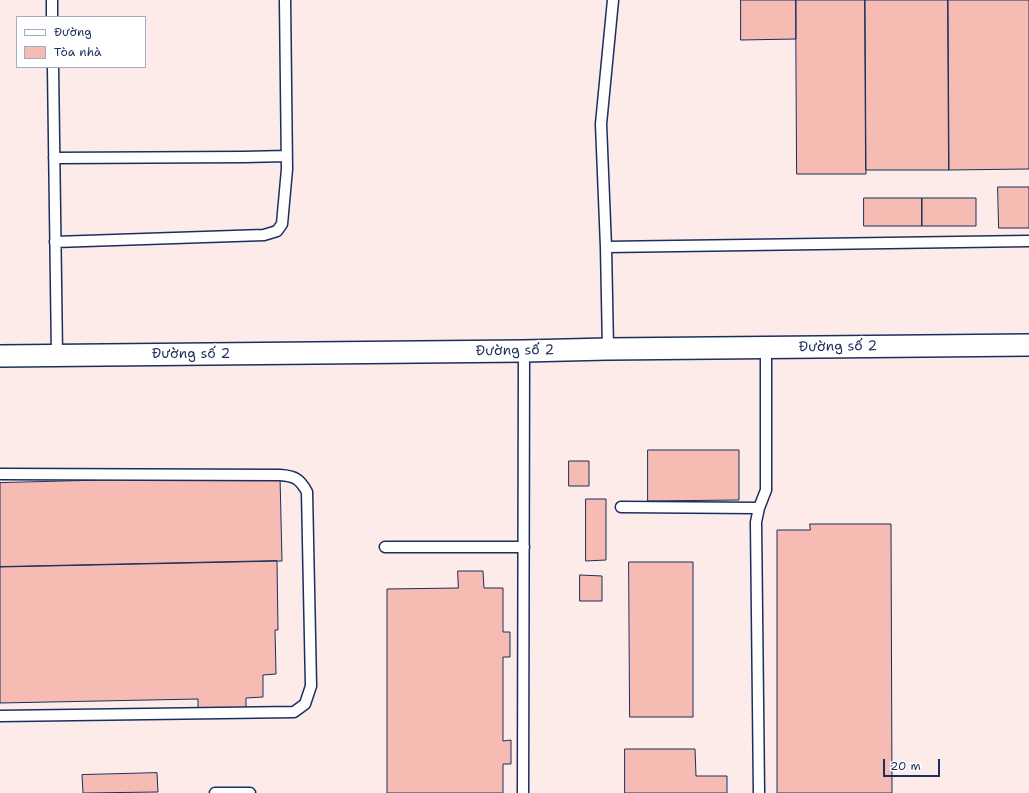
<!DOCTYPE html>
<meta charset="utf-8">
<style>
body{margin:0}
#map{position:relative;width:1029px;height:793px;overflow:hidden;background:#fff;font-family:"Shantell Sans",sans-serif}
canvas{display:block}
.legend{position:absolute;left:16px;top:16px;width:130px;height:52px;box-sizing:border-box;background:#fff;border:1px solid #a4acbf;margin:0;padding:5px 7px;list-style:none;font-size:12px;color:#1b2f5e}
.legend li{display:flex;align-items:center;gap:8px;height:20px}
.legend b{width:20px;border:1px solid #a4acbf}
.scale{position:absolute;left:883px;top:759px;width:57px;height:18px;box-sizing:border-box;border:2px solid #1b2f5e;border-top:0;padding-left:5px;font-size:12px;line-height:14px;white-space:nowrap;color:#1b2f5e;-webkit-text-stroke:3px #fff;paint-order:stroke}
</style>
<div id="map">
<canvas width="1029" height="793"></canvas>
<ul class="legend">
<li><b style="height:5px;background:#fff"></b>Đường</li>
<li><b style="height:11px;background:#f6bbb3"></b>Tòa nhà</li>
</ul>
<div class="scale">20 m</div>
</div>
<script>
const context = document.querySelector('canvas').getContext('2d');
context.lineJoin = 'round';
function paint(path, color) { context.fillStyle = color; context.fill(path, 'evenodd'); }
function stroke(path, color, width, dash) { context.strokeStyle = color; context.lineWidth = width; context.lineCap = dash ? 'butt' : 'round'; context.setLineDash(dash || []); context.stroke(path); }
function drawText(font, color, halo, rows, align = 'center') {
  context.font = font + ' "Shantell Sans",sans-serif'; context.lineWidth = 4; context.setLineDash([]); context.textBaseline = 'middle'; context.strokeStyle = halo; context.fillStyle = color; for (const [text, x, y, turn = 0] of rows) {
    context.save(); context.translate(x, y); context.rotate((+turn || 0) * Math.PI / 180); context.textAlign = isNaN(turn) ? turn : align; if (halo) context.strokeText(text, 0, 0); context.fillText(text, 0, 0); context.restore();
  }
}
paint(new Path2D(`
 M0 0H1029V793H0ZM17 17H145V67H17Z`), '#fcebe8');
const building = new Path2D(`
 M741 0H796V39L741 40Z
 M796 0H865L866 174H797Z
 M865 0H948L949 170H866Z
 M948 0H1029V169L949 170Z
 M998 187H1029V228H999Z
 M864 198H922V226H864Z
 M922 198H976V226H922Z
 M648 450H739V500L648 501Z
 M569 461H589V486H569Z
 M280 476 282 561 0 567V483Z
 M586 499H606V560L586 561Z
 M810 524H891L892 793H777V530H810Z
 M277 561 278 630H275L276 674 263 675V697L246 698V710L198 711V699L0 703V567Z
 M629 562H693V717H630Z
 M458 571H483L484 588H503V632H510V657H503V741L511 740V764H503V793H387V589L458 588Z
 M580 575 602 576V601H580Z
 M625 749H695L696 776H727V793H625Z
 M157 773 158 792 83 793 82 775Z`);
paint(building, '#f6bbb3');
stroke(building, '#1b2f5e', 1);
const lane = new Path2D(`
 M52 0V17
 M53 67 57 355
 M54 158 244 157 287 156
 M55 242 264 235 277 231 282 224 287 169 285 0
 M606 247 1029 241
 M608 349 606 247 601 124 613 0
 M0 474 280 475C295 476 300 479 307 492L311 686 305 704 294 712 0 716
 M621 507 759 508
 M385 547H524
 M215 793H250
 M523 793 524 351
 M759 793 756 522 759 508 766 490V348`);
const street = new Path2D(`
 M0 356 524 351 608 349 1029 345`);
stroke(lane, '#1b2f5e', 13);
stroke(street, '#1b2f5e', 24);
stroke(lane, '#fff', 10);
stroke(street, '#fff', 21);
drawText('14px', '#1b2f5e', '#fff', [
 ["Đường số 2",838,347,-1],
 ["Đường số 2",515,351,-1],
 ["Đường số 2",191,354]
]);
</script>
